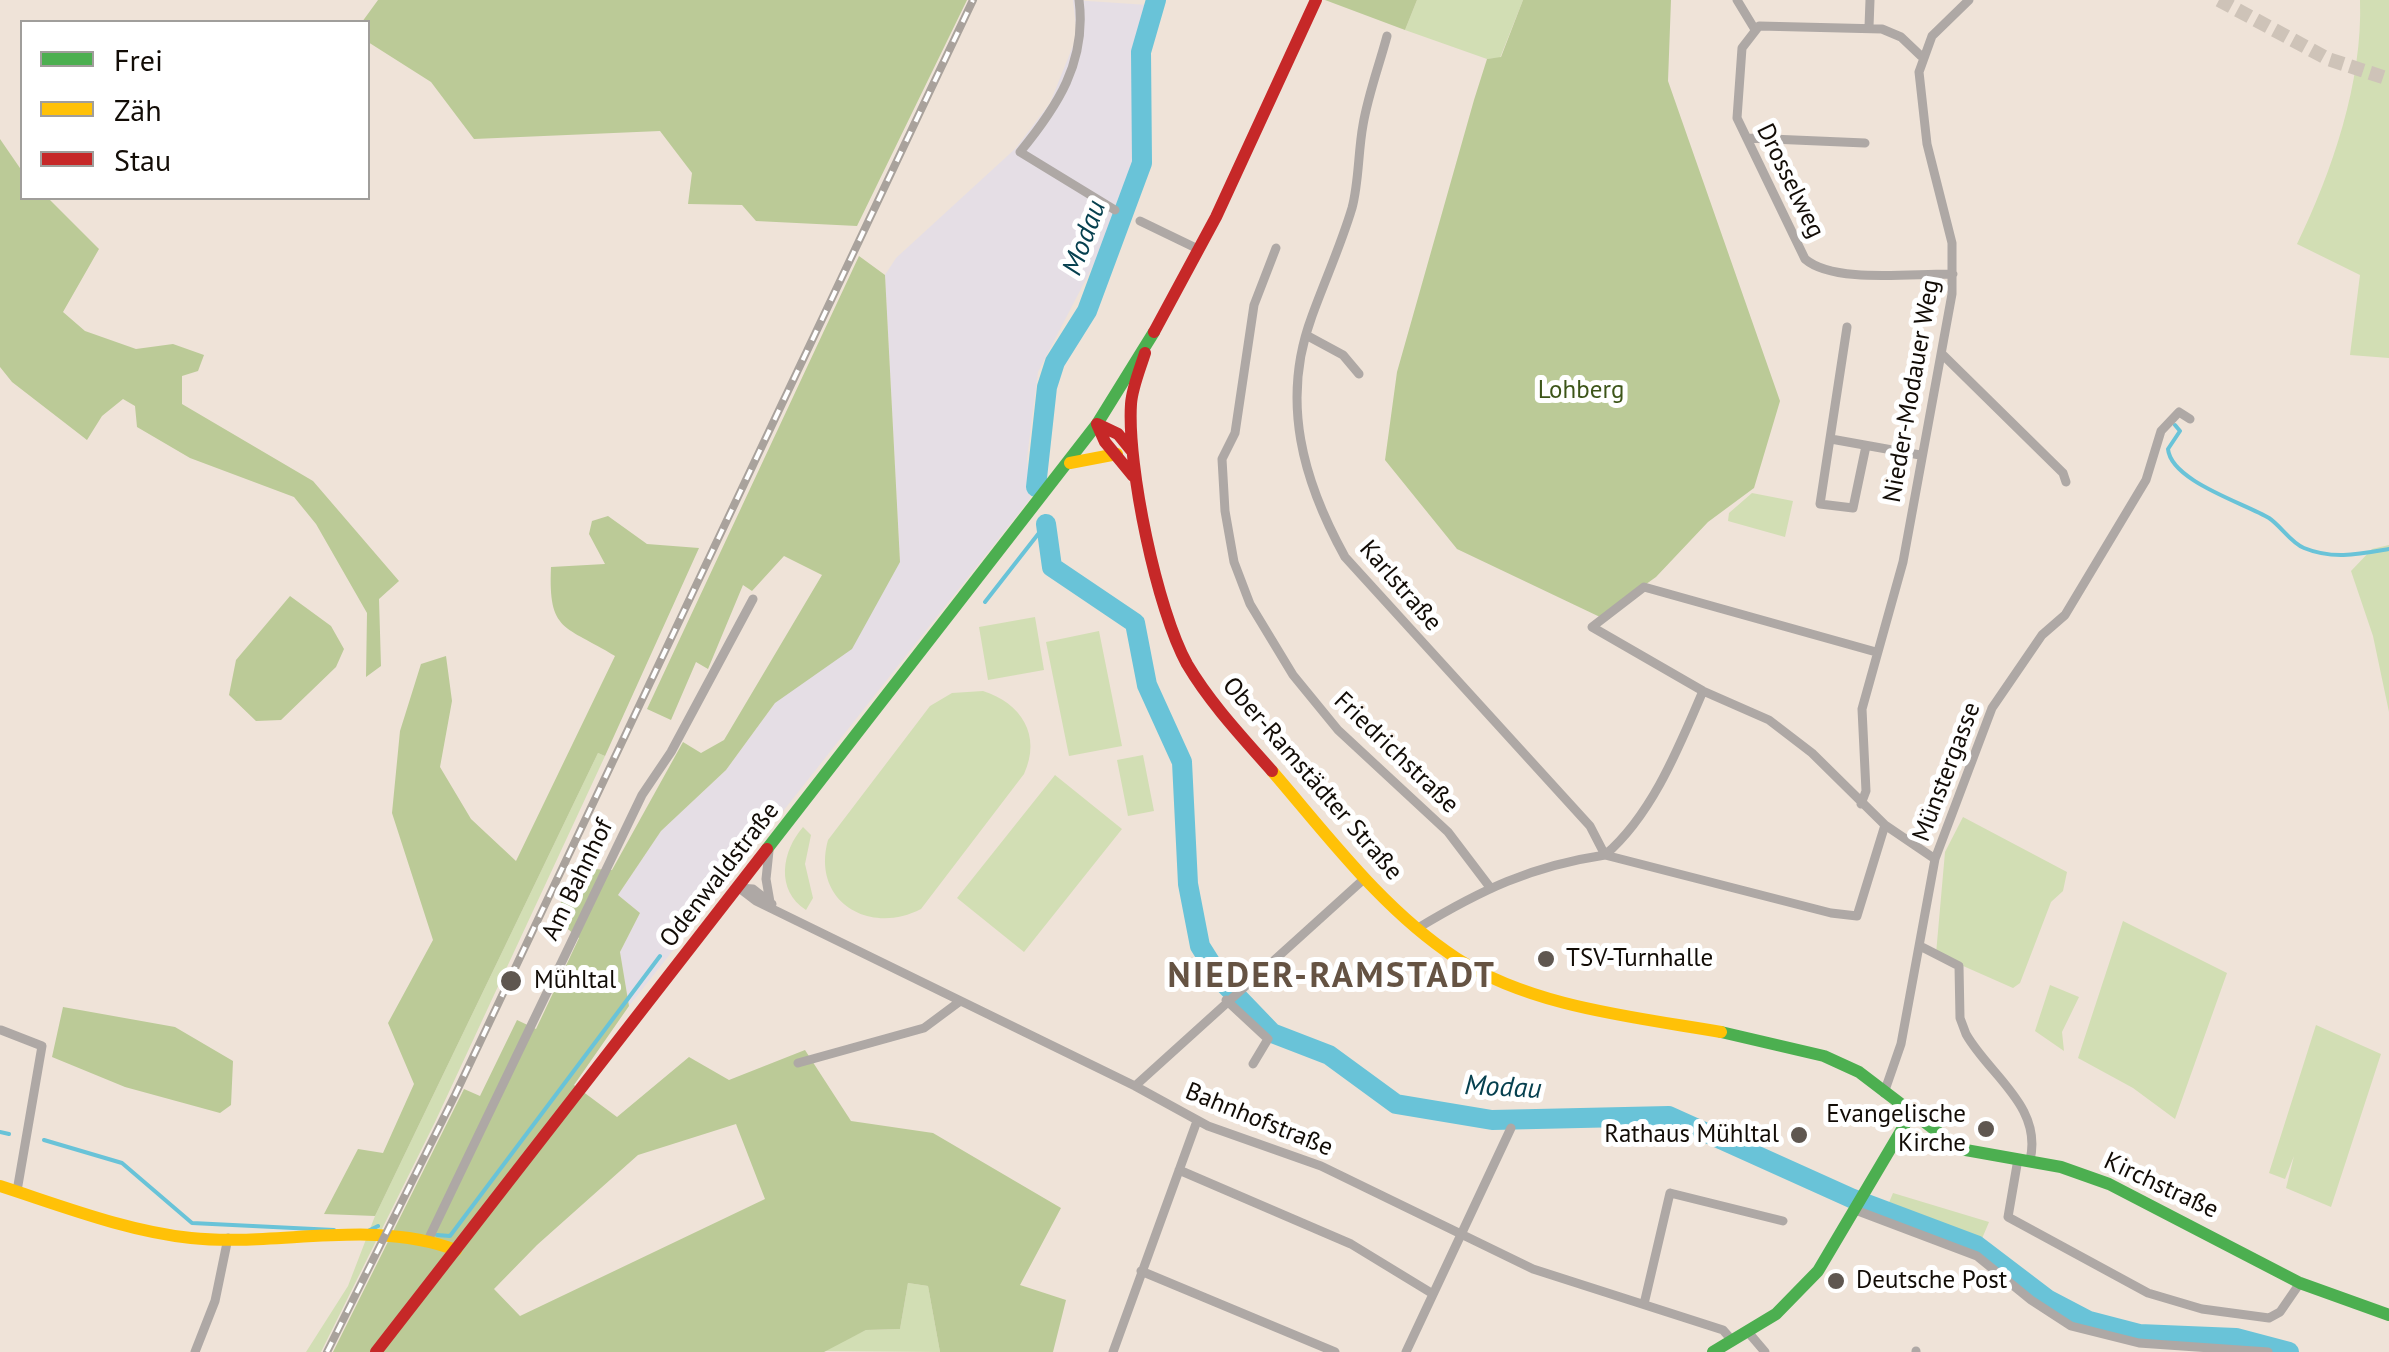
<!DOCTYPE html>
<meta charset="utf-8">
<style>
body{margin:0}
#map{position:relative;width:2389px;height:1352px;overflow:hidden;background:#efe3d8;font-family:"PT Sans",sans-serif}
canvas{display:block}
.legend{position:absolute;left:20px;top:20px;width:350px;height:180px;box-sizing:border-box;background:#fff;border:2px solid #a09e9b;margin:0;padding:12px 18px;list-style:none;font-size:30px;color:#120c06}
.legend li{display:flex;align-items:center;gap:20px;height:50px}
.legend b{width:50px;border:2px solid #a09e9b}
</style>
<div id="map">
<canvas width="2389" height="1352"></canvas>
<ul class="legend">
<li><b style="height:12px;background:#4caf50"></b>Frei</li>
<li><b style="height:12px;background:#ffc107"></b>Zäh</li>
<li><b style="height:12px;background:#c62828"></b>Stau</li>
</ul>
</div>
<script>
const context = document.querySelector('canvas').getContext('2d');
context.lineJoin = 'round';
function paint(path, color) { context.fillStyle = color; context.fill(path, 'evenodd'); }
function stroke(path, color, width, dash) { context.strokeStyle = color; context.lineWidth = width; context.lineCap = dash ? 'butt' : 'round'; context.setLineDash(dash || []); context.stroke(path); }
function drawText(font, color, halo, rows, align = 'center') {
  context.font = font + ' "PT Sans",sans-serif'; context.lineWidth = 10; context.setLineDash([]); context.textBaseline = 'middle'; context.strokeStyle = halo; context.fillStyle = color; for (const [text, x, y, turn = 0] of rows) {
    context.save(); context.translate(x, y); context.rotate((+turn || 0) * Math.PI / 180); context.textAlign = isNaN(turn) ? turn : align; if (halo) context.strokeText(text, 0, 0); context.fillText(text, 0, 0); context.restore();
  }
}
paint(new Path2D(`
 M1073 0 1148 5 1137 49 1140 141 1115 223 1038 372 1027 458 1030 499 629 1006 620 952 640 913 618 895 661 831 726 770 775 703 801 681 900 562 885 275 896 258 1016 148 1050 103 1077 36Z`), '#e5dee5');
paint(new Path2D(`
 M1417 0H1523L1500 58 1487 59 1405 30Z
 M2360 0H2389V358L2350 355 2360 275 2297 244C2332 172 2363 82 2360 0Z
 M1752 493 1793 501 1785 537 1728 521 1729 513Z
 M2389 545V712L2373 636 2351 571 2372 549Z
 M1035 617 1044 670 988 680 979 627Z
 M1099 631 1122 746 1069 756 1046 642Z
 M983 691C1021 703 1042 735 1024 774L921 909C869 936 811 901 828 840L930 706 952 693Z
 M598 753 605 756 435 1122 321 1352H306L348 1286 375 1216Z
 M1143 755 1154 811 1128 816 1117 760Z
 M1055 775 1122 829 1024 952 957 898Z
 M1963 817 2067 872 2063 891 2051 902 2020 983 2013 988 1936 954 1945 852Z
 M803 827 811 835 805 864 813 898 806 910C775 890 782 851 803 827Z
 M2123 921 2227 973 2175 1119 2133 1088 2078 1058Z
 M2050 985 2079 997 2062 1032 2064 1051 2035 1031Z
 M2316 1025 2381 1054 2331 1207 2286 1188 2294 1156 2285 1179 2269 1173Z
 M1893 1193 1989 1222 1981 1241C2018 1260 2042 1298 2081 1313 2154 1340 2230 1317 2298 1352L2231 1343 2161 1341 2090 1328 2043 1304 1982 1252 1870 1212 1876 1201 1888 1205Z
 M908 1283 928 1286 940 1352 822 1351 866 1330 900 1329Z`), '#d2deb4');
paint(new Path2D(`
 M378 0H967L857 226 756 221 742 205 688 204 692 173 660 131 474 139 431 82 368 42V22H362Z
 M1325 0H1417L1405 30Z
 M1523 0H1671L1668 81 1780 401 1754 488 1708 522 1656 577 1600 617 1457 549 1385 460 1397 372 1474 100 1487 59 1501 57Z
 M0 139 22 171V198H48L99 249 63 312 85 331 136 349 173 344 204 355 198 371 182 376V404L313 481 399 581 379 599 381 666 366 677 367 613 316 524 294 497 190 458 137 427 135 406 123 399 102 416 87 440 12 382 0 367Z
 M859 256 885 275 900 562 852 649 775 703 726 770 661 831 618 895 640 913 620 952 629 1006 574 1085 617 1117 689 1057 729 1080 805 1050 851 1121 933 1133 1061 1208 1020 1285 1066 1300 1053 1352H940L928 1286 908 1283 900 1329 866 1330 824 1352H333L464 1089 480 1096 517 1020 536 1029 579 938 554 918 576 868 612 870 683 742 701 753 724 740 822 575 784 556 752 591 743 585 708 669 696 662 671 720 647 709ZM736 1124 765 1199 520 1316 494 1289 537 1245 638 1155Z
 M608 516 647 544 699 548 605 756 598 753 375 1216 324 1214 358 1149 383 1153 414 1084 388 1023 433 940 392 813 400 731 421 664 446 656 452 701 440 767 471 819 516 861 615 656C565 625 548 633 551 567L605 564 589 534 592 521Z
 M290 596 331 626 344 649 336 667 281 720 256 721 229 695 236 660Z
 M63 1007 175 1027 233 1061 231 1105 220 1113 125 1087 52 1057Z`), '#bbca97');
stroke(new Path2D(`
 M2175 425 2180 431 2168 449C2171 481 2244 503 2269 518 2281 526 2291 543 2304 548 2333 560 2360 554 2389 549
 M985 602 1046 524
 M733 857 747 840 753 839
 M0 1132 9 1134
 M44 1140 122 1163 192 1223 334 1230
 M368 1231 378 1226
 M437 1235 450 1236 660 956`), '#69c3d8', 4);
stroke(new Path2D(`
 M1036 487 1047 387 1055 362 1087 311 1142 163 1141 52 1156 0
 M1046 524 1052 567 1135 623 1147 685 1182 762 1188 884 1200 946 1222 981 1272 1033 1329 1055 1396 1104 1492 1120 1669 1116 1851 1198 1976 1245 2047 1299 2089 1321 2139 1334 2236 1338 2289 1352`), '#69c3d8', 20);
stroke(new Path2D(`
 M2219 0 2328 59 2389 79`), '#cec3b8', 14, [14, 7]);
stroke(new Path2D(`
 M1079 0C1087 62 1057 107 1020 152L1115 210
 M1737 0 1754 28
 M1869 27 1870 0
 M1387 36C1379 66 1368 95 1363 125 1358 152 1359 182 1352 208 1341 245 1325 280 1312 316 1280 401 1303 481 1345 557L1590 826 1605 855C1531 866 1481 890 1418 928
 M1921 56 1901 37 1882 29 1759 26 1742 48 1737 118 1805 259C1834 284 1913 273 1953 274
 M1748 138 1865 143
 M1140 221 1198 249
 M1276 248 1254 305 1235 433 1222 459 1225 511 1234 562 1250 604 1293 675 1338 730 1448 832 1489 886
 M1847 327 1820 504 1853 508 1866 446
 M1306 335 1343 355 1359 374
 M1942 354 2063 473 2066 482
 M1831 439 1920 455
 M1876 652 1644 587 1592 627 1703 691 1769 720 1812 753 1885 825 1935 859
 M1861 804 1866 791 1862 709 1903 562 1952 294V243L1927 144 1919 72 1932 36 1969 0
 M769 851 766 879 770 902
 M1605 855 1831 913 1857 916 1885 825
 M1605 855C1652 815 1679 747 1703 691
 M739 888 756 901 1135 1086 1208 1126 1321 1166 1533 1269 1723 1330 1730 1338
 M739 888 753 889 772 904
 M1920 946 1959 966 1960 1018 1966 1034C1989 1075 2043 1106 2030 1160
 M1226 1000 1268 1039 1253 1064
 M1 1030 42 1046 17 1191
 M798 1063 924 1028 959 1002
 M1135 1086 1364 879
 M1884 1093 1901 1044 1935 859 1992 708 2042 635 2065 615 2146 480 2161 431 2179 412 2190 419
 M2018 1159 2008 1217 2148 1293 2202 1309 2269 1318 2280 1312 2300 1283
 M1179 1170 1351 1244 1433 1294
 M1858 1211 1977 1256 2031 1300 2071 1326 2139 1343 2268 1352
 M428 1240 642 795 671 752 753 599
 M1141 1271 1335 1352
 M1644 1304 1670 1193 1783 1221
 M1748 1332 1765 1352
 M195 1352 215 1301 228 1238
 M1113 1352 1197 1121
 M1406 1352 1511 1128
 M1916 1352V1351`), '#aea8a5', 9);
stroke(new Path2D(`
 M767 849 1097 424 1154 332
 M1721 1032 1824 1056 1859 1072 1960 1149 2061 1167 2109 1184 2300 1283 2389 1315
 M1713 1352 1776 1314 1818 1271 1911 1114`), '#4caf50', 12);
stroke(new Path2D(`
 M1070 463 1117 454
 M1272 771C1328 836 1383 910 1456 958 1531 1007 1634 1017 1721 1032
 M0 1186C62 1206 126 1231 191 1238 278 1247 372 1218 456 1250`), '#ffc107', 12);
stroke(new Path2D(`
 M1154 332 1216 217 1316 0
 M1145 353C1140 369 1132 388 1131 404 1127 466 1157 610 1187 664 1210 703 1242 737 1272 771
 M1097 424 1105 442 1133 476
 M1097 424 1118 434 1131 450
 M376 1352 767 849`), '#c62828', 12);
const rail = new Path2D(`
 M327 1352 455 1095 973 0`);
stroke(rail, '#a9a29c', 8);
stroke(rail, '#fff', 4, [11]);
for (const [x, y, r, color] of [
 [1546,959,10,"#5f5750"],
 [511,981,12,"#5f5750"],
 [1986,1129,10,"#5f5750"],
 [1799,1135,10,"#5f5750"],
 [1836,1281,10,"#5f5750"]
]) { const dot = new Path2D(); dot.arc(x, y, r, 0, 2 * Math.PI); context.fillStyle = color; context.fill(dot); stroke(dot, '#fff', 4); }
drawText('25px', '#120c06', '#fff', [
 ["Drosselweg",1790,181,64],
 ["Nieder-Modauer Weg",1912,391,-80],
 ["Karlstraße",1400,586,49],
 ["Friedrichstraße",1396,753,44],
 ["Münstergasse",1947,772,-69],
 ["Ober-Ramstädter Straße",1312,779,49],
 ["Odenwaldstraße",720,875,-52],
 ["Am Bahnhof",578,880,-64],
 ["Bahnhofstraße",1259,1120,22],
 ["Kirchstraße",2161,1186,25]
]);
drawText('25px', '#3d5519', '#fff', [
 ["Lohberg",1581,391]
]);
drawText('25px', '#120c06', '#fff', [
 ["TSV-Turnhalle",1566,959],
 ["Mühltal",534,981],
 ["Evangelische",1966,1115,"right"],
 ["Kirche",1966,1144,"right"],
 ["Rathaus Mühltal",1779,1135,"right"],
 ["Deutsche Post",1856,1281]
], 'left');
drawText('italic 28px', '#06404f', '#fff', [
 ["Modau",1085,238,-70],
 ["Modau",1503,1088,3]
]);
context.letterSpacing = '2.5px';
drawText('bold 35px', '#655343', '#fff', [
 ["NIEDER-RAMSTADT",1332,977]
]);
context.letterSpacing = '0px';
</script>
